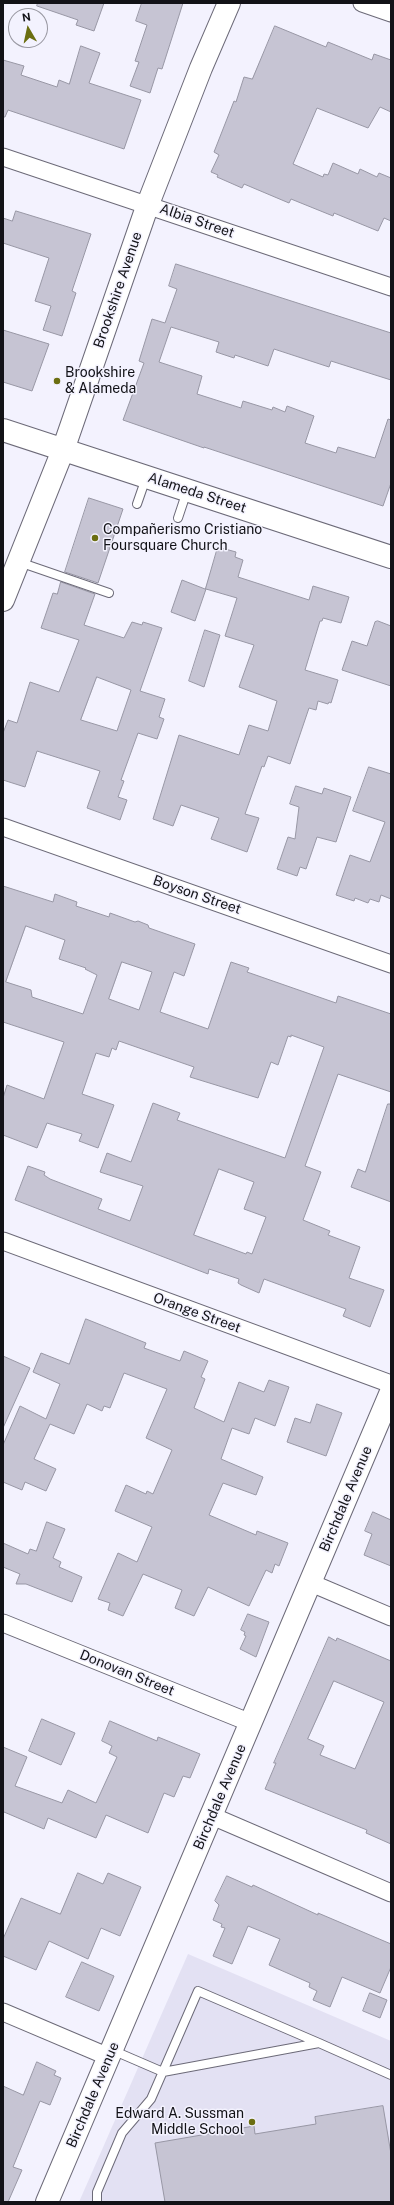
<!DOCTYPE html>
<meta charset="utf-8">
<style>
body{margin:0}
#map{position:relative;width:394px;height:2205px;overflow:hidden;background:#f3f2fe;font-family:"Public Sans",sans-serif}
canvas{display:block}
.frame{position:absolute;inset:0;border:4px solid #121217;pointer-events:none}
.north{position:absolute;left:8px;top:8px;width:40px;height:40px;box-sizing:border-box;background:#f3f2fe;border:1px solid #9998a2;border-radius:50%;rotate:351deg;font-size:11px;font-weight:700;line-height:16px;text-align:center;color:#121217}
.north::after{content:'';display:block;margin:auto;width:14px;height:18px;background:#6b6e11;clip-path:polygon(50% 0,100% 100%,50% 72%,0 100%)}
</style>
<div id="map">
<canvas width="394" height="2205"></canvas>
<div class="frame"></div>
<div class="north">N</div>
</div>
<script>
const context = document.querySelector('canvas').getContext('2d');
context.lineJoin = 'round';
function paint(path, color) { context.fillStyle = color; context.fill(path, 'evenodd'); }
function stroke(path, color, width, dash) { context.strokeStyle = color; context.lineWidth = width; context.lineCap = dash ? 'butt' : 'round'; context.setLineDash(dash || []); context.stroke(path); }
function drawText(font, color, halo, rows, align = 'center') {
  context.font = font + ' "Public Sans",sans-serif'; context.lineWidth = 3; context.setLineDash([]); context.textBaseline = 'middle'; context.strokeStyle = halo; context.fillStyle = color; for (const [text, x, y, turn = 0] of rows) {
    context.save(); context.translate(x, y); context.rotate((+turn || 0) * Math.PI / 180); context.textAlign = isNaN(turn) ? turn : align; if (halo) context.strokeText(text, 0, 0); context.fillText(text, 0, 0); context.restore();
  }
}
paint(new Path2D(`
 M188 1954 391 2041V2202H79Z`), '#e3e1f3');
const building = new Path2D(`
 M38 3H104L94 31 76 25 78 20 37 6Z
 M142 3H183L162 69 158 68 150 93 130 86 139 62 135 61 147 25 136 21Z
 M275 26 326 47 328 42 372 60 374 54 391 60V112L380 107 368 128 317 108 293 164 323 177 324 174 328 175 333 163 358 174 360 169 377 177 379 173 391 178V221L384 218 378 231 334 213 333 216 291 199 289 203 244 184 242 188 217 177 218 175 211 172 219 155 214 152 234 101 236 102 244 77 252 79Z
 M81 46 100 53 89 83 141 100 124 149 8 110 5 117H3V60L24 66 21 75 57 87 59 80 69 84Z
 M16 211 91 234 72 291 76 293 62 336 43 330 51 306 35 301 49 258 3 243V218L12 221Z
 M176 264 391 333V380L331 361 329 367 274 349 268 366 235 355 234 358 216 352 219 342 171 327 159 362 202 376 197 394 241 408 243 401 272 410 273 407 285 412 287 406 314 416 305 443 336 453 338 447 375 458 388 419 391 420V483L383 506 204 447V448L123 420 144 363 139 361 152 319 165 323 177 289 169 286Z
 M3 330 49 344 32 391 3 382Z
 M89 498 123 509 98 583 65 572Z
 M218 547 236 552 235 557 243 560 238 577 309 600 313 586 349 597 341 623 323 618 322 621H320L305 670 338 680 331 703 329 702 328 704 318 701 316 710 309 708 290 764 268 756 264 767 262 766 245 814 259 818 247 852 211 839 219 818 181 805 173 826 153 819 179 735 239 755 249 725 268 731 277 701 239 687 254 645 225 636 237 598 206 589 195 621 171 612 182 580 205 589Z
 M61 582 95 594 84 625 124 638 132 622 142 625 143 622 162 628 140 691 165 699 159 717 164 719 157 739 138 733 121 780 124 781 118 797 127 800 120 820 87 808 100 771 37 751 25 787 3 780V733L8 720 17 723 30 682 59 692 79 640 41 628 53 593 57 594ZM97 677 131 690 117 731 81 720Z
 M378 621 391 626V686L342 670 352 641 367 646 375 622Z
 M205 630 220 635 204 687 189 681Z
 M369 767 391 774V899L381 895 379 902 370 899 368 903 355 898 354 901 336 895 350 855 370 862 385 822 353 811Z
 M296 786 322 794 324 788 351 797 336 842 317 837 306 869 300 867 297 876 277 869 288 837 295 839 299 807 290 804Z
 M3 886 53 902 55 894 77 902 76 906 109 917 110 913 135 922 138 921 148 925 149 928 195 944 184 976 174 972 160 1012 208 1029 231 962 249 968 247 972 336 1003 338 996 391 1014V1092L338 1074 305 1166 321 1172 303 1220 330 1231 328 1235 360 1247 349 1278 384 1290 370 1327 343 1316 346 1309 264 1279 259 1293 241 1285 238 1283 239 1279 209 1269 208 1274 15 1200 28 1166 45 1172 44 1175 50 1179 102 1199 98 1209 130 1221 143 1186 100 1172 107 1153 131 1162 153 1103 180 1113 177 1120 285 1158 324 1047 291 1035V1037L288 1036 278 1065 271 1062 258 1098 190 1077 194 1067 119 1041 116 1050 112 1048 109 1057 96 1053 82 1094 114 1105 98 1148 79 1141 82 1134 47 1123 37 1148 3 1135V1098L7 1085 44 1099 64 1042 3 1022ZM26 926 65 940 59 959 86 968 85 969 97 975 83 1014 32 997 31 990 6 982ZM122 962 152 972 139 1010 109 999ZM219 1169 254 1182 244 1209 266 1217 252 1254 247 1252 246 1254 194 1235Z
 M388 1104H391V1202L351 1187 358 1169 365 1172Z
 M86 1319 146 1343 144 1348 180 1361 184 1351 208 1361 201 1377 205 1379 194 1408 224 1422 239 1382 264 1392 269 1380 289 1387 275 1426 255 1418 249 1434 232 1428 221 1459 263 1477 256 1495 223 1483 209 1515 256 1535 257 1531 288 1543 279 1566 275 1564 272 1573 266 1570 249 1606 208 1587 194 1616 175 1608 182 1590 143 1574 123 1616 108 1610 110 1603 98 1599 118 1553 137 1562 152 1527 115 1511 126 1485 146 1494 147 1491 153 1494 172 1450 146 1438 167 1389 124 1373 110 1408 104 1406 102 1411 87 1404 74 1434 50 1424 34 1459 56 1469 46 1491 25 1482 22 1490 3 1482V1445L20 1406 46 1419 60 1384 33 1372 41 1353 69 1364Z
 M3 1356 30 1368 3 1428Z
 M317 1404 342 1413 326 1456 287 1442 295 1418 310 1423Z
 M373 1512 391 1520V1566L364 1555 372 1534 365 1531Z
 M47 1522 65 1529 53 1558 61 1562 59 1567 82 1577 72 1602 26 1584H16L20 1574 3 1567V1543L28 1554 30 1549 36 1551Z
 M248 1614 269 1622 256 1657 240 1649 246 1636 244 1635 245 1632 241 1630Z
 M329 1637 336 1641 337 1638 391 1661V1844L366 1833 367 1830 265 1789 276 1763H274ZM334 1681 384 1702 355 1769 320 1755 324 1746 308 1739Z
 M42 1719 75 1733 61 1765 29 1751Z
 M110 1721 157 1741 158 1737 200 1754 190 1778 183 1776 174 1797 164 1793 148 1833 106 1815 96 1838 48 1818 44 1829 4 1812 3 1814V1747L27 1757 15 1786 62 1803 68 1790 96 1803 117 1757 109 1753 112 1746 102 1741Z
 M78 1873 103 1884 108 1873 141 1887 120 1936 101 1928 88 1959 49 1941 36 1970 3 1956V1939L21 1898 60 1914Z
 M227 1876 252 1887 253 1885 318 1915V1913L391 1944V1967L380 1993 342 1977 330 2007 313 2000 317 1991 309 1987 310 1983 269 1965 280 1939 248 1926 232 1964 213 1956 225 1928 221 1927 222 1924 213 1920 219 1905 215 1901Z
 M82 1962 114 1976 99 2011 66 1997Z
 M370 1993 387 2000 380 2018 363 2011Z
 M37 2062 56 2071 54 2075 61 2078 50 2105 40 2101 13 2167 22 2170 8 2202H3V2086L23 2095Z
 M383 2106 391 2154V2202H165L155 2143 254 2126 255 2134 316 2124 315 2117Z`);
paint(building, '#c6c4d3');
stroke(building, '#9897a5', 1);
const lane = new Path2D(`
 M137 504 146 478
 M178 518 187 491
 M19 562 109 593
 M319 2043 391 2075
 M97 2202V2192L122 2133 151 2099 198 1991 319 2043 163 2072 112 2050`);
const street = new Path2D(`
 M362 3 391 13
 M3 157 391 287
 M3 827 391 964
 M3 1241 391 1384
 M311 1583 391 1617
 M3 1623 251 1723
 M212 1816 391 1893
 M3 2012 109 2057`);
const secondary = new Path2D(`
 M3 430 391 557
 M3 600 63 450 148 204 201 68 229 3
 M47 2202 391 1392`);
stroke(lane, '#6c6a78', 10);
stroke(street, '#6c6a78', 19);
stroke(secondary, '#6c6a78', 24);
stroke(lane, '#fff', 8);
stroke(street, '#fff', 17);
stroke(secondary, '#fff', 22);
for (const [x, y, r, color] of [
 [57,381,4,"#6b6e11"],
 [95,538,4,"#6b6e11"],
 [252,2122,4,"#6b6e11"]
]) { const dot = new Path2D(); dot.arc(x, y, r, 0, 2 * Math.PI); context.fillStyle = color; context.fill(dot); stroke(dot, '#f3f2fe', 1.5); }
drawText('14px', '#121217', '#f3f2fe', [
 ["Albia Street",197,221,19],
 ["Brookshire Avenue",118,290,-71],
 ["Alameda Street",197,493,18],
 ["Boyson Street",197,895,19],
 ["Orange Street",197,1313,20],
 ["Birchdale Avenue",346,1499,-67],
 ["Donovan Street",127,1673,22],
 ["Birchdale Avenue",220,1797,-67],
 ["Birchdale Avenue",93,2095,-67]
]);
drawText('14px', '#121217', '#f3f2fe', [
 ["Brookshire",65,373],
 ["& Alameda",65,389],
 ["Compañerismo Cristiano",103,530],
 ["Foursquare Church",103,546],
 ["Edward A. Sussman",244,2114,"right"],
 ["Middle School",244,2130,"right"]
], 'left');
</script>
